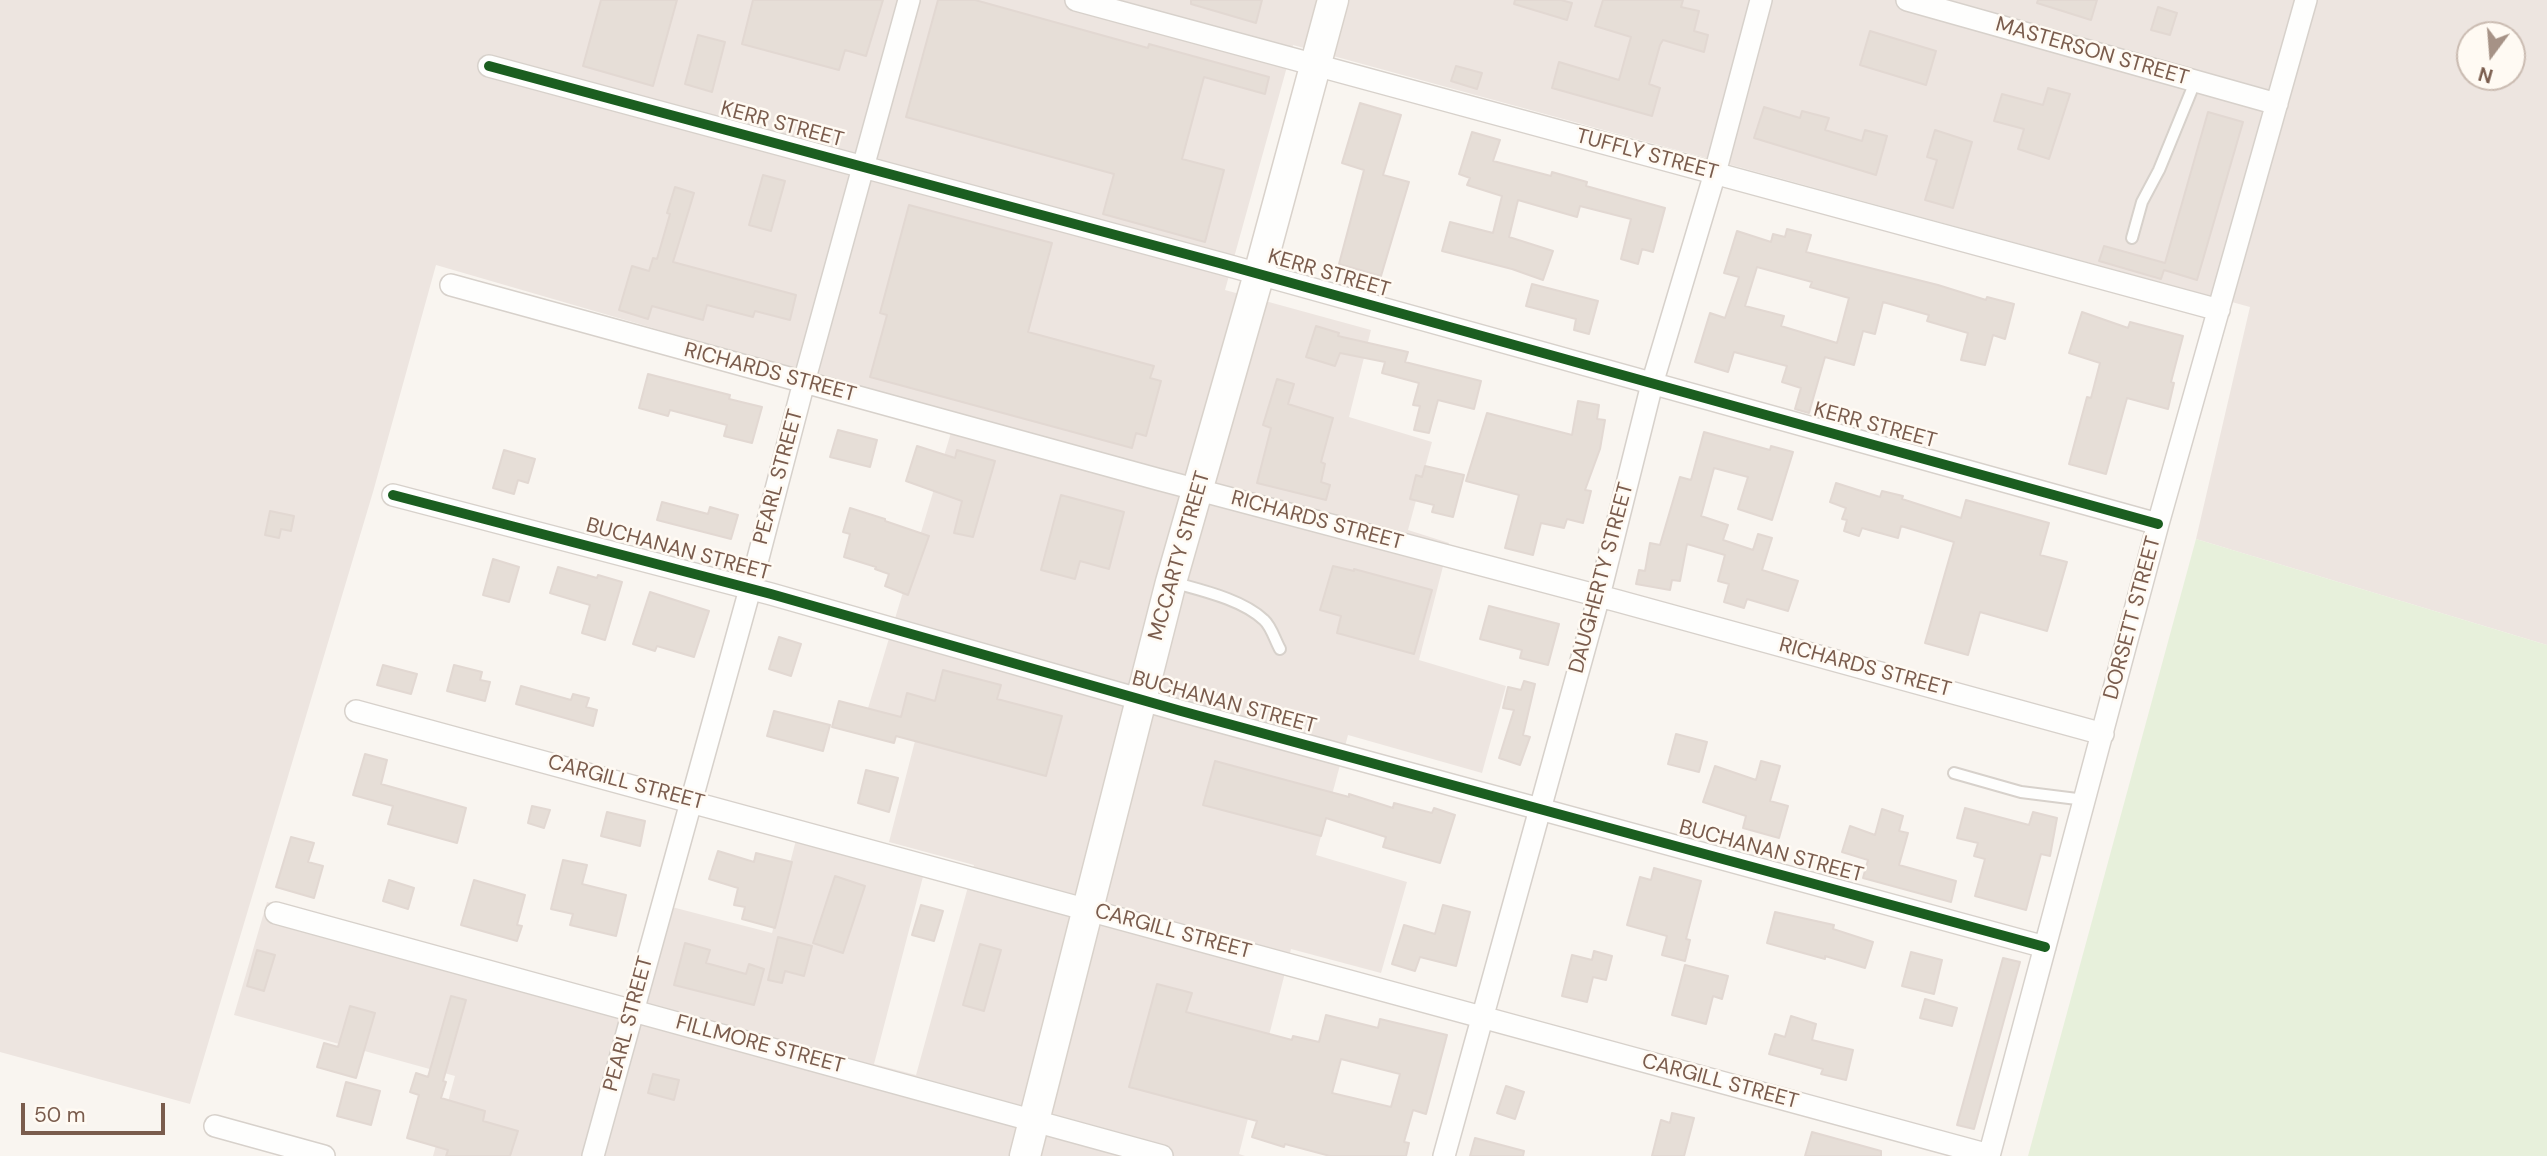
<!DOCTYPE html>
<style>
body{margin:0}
#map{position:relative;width:2547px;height:1156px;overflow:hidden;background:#f9f5f0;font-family:"DM Sans",sans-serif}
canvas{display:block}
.north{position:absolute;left:2456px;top:21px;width:70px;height:70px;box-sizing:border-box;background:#fffaf3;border:2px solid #cabbb1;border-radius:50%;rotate:196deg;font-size:19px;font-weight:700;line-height:28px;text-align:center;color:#7a5c4d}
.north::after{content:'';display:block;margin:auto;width:24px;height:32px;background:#a69286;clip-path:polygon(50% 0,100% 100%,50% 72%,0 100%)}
.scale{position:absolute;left:21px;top:1103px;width:144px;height:32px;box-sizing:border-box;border:4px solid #7a5c4d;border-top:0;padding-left:9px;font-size:21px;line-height:24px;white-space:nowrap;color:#7a5c4d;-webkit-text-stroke:5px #fffaf3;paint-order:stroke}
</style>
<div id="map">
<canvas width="2547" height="1156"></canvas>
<div class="north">N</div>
<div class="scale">50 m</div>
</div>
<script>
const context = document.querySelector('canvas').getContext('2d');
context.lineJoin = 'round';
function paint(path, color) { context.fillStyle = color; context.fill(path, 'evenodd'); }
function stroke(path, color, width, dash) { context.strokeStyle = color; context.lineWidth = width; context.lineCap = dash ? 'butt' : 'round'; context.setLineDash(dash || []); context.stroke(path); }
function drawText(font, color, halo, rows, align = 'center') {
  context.font = font + ' "DM Sans",sans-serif'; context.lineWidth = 5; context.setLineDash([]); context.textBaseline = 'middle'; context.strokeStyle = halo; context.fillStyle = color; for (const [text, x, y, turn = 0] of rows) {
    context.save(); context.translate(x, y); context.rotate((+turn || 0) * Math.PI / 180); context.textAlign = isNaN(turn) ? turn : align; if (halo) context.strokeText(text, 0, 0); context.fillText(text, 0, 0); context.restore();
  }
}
paint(new Path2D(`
 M0 0H2547V645L2196 539 2250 307 1293 45 1225 290 1371 330 1349 417 1432 442 1408 530 1449 543 1419 660 1506 686 1482 773 1348 735 1316 855 1407 882 1381 973 1291 949 1239 1154 1245 1156H433L455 1076 234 1015 267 902 642 1007 668 906 772 933 797 836 925 869 874 1064 916 1075 974 865 889 842 915 741 862 728 956 416 436 265 373 492 190 1104 0 1052ZM2470 35H2512V77H2470Z`), '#ede5e0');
paint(new Path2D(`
 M2196 539 2547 645V1156H2028Z`), '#e7f0db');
const building = new Path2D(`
 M601 0H677L653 86 583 66Z
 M753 0H883L866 56 845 50 839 70 742 44Z
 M938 0H975L1148 48 1149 44 1269 77 1265 94 1204 77 1182 159 1224 170 1205 242 1103 214 1114 174 906 117Z
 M1191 0H1262L1256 23 1191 4Z
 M1515 0H1561L1572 3 1567 20 1514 4Z
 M1603 0H1683L1681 7 1699 11 1694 31 1708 35 1704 52 1663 40 1660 45 1649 84 1660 88 1652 116 1552 88 1559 62 1619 80 1631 37 1595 26Z
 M2038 0H2097L2091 20 2037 3Z
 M2158 7 2177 13 2170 35 2151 30Z
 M1870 31 1936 51 1926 85 1860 65Z
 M698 35 725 42 712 92 685 84Z
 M1456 66 1482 73 1477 89 1451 81Z
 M2048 88 2070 94 2049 159 2018 149 2024 129 1994 121 2002 94 2043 105Z
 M1360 103 1401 115 1383 175 1409 182 1381 276 1339 264 1364 170 1342 163Z
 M1764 107 1800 118 1802 111 1829 118 1825 130 1862 141 1865 130 1887 136 1876 175 1754 138Z
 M2208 112 2243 122 2197 280 2164 270 2161 279 2099 261 2104 246 2165 263Z
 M1935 130 1972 142 1953 208 1925 200 1937 160 1927 157Z
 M1472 132 1500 140 1493 161 1551 176 1552 172 1587 182 1586 186 1665 208 1653 252 1642 249 1638 264 1621 259 1631 219 1580 206 1577 217 1518 200 1509 237 1553 251 1543 280 1512 269 1442 251 1450 222 1493 233 1502 196 1467 185 1470 178 1459 174Z
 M763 175 785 181 771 231 749 225Z
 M675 187 694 193 673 262 796 295 790 320 755 311 753 317 707 305 703 320 652 306 648 319 619 310 632 266 649 271 653 258 657 259 670 214 667 213Z
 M909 205 1052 243 1028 332 1154 366 1150 378 1161 381 1146 436 1136 433 1132 448 870 377 887 315 880 313Z
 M1787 229 1811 235 1806 252 1938 285 1986 300 1987 297 2014 304 2005 339 1993 335 1985 365 1961 360 1968 333 1927 321 1929 315 1883 302 1875 334 1863 331 1854 365 1825 357 1809 413 1795 409 1801 388 1782 382 1787 366 1734 352 1728 372 1695 362 1710 313 1725 318 1739 277 1724 273 1737 231 1771 242 1773 234 1785 237ZM1757 267 1812 282 1810 287 1849 298 1837 343 1781 326 1784 316 1745 306Z
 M1532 284 1598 301 1589 334 1574 330 1576 319 1526 306Z
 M2082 312 2128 328 2130 322 2183 336 2171 382 2174 383 2168 409 2127 398 2106 474 2069 464 2087 397 2091 398 2100 363 2069 353Z
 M1316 326 1339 333 1338 336 1408 352 1405 362 1481 381 1474 409 1438 400 1429 433 1414 430 1420 406 1413 405 1419 383 1382 373 1385 362 1340 353 1335 366 1306 357Z
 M648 374 730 395 729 399 762 407 752 443 724 436 727 425 670 410 668 416 639 408Z
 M1277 379 1294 384 1288 404 1333 418 1321 462 1325 464 1321 482 1330 485 1326 500 1257 483 1271 428 1263 425Z
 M1578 401 1599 405 1597 419 1605 420 1600 449 1585 490 1591 491 1583 523 1567 519 1564 528 1541 523 1533 555 1505 548 1519 495 1466 481 1487 413 1572 435Z
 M838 430 877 440 870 467 830 457Z
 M1704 432 1770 450 1771 446 1793 452 1772 520 1738 509 1748 477 1714 468 1701 516 1728 525 1723 540 1753 550 1758 534 1772 538 1762 570 1798 581 1788 611 1747 599 1744 608 1724 602 1729 584 1718 581 1725 555 1687 544 1680 581 1672 580 1670 590 1636 584 1639 570 1645 571 1650 543 1660 545 1680 477 1691 480Z
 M917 446 955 458 957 450 995 461 973 537 954 533 962 501 906 481Z
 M504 450 535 459 528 483 518 480 514 494 493 488Z
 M1425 466 1464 475 1453 517 1432 512 1434 505 1410 499 1416 475 1422 477Z
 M1836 483 1880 497 1882 491 1903 496 1902 499 1961 518 1966 500 2049 523 2040 555 2067 562 2047 631 1980 612 1968 655 1925 643 1954 542 1901 526 1898 538 1862 528 1859 536 1844 531 1847 520 1842 519 1846 508 1830 502Z
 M1061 495 1124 512 1109 569 1080 561 1075 579 1041 570Z
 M662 502 708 514 710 507 738 515 731 539 657 520Z
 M850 508 885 519V521L929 536 908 595 885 586 889 574 875 569 876 567 844 557 850 534 843 532Z
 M270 511 294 516 291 531 281 529 279 538 265 535Z
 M493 559 519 567 509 602 483 595Z
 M1333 566 1354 571V569L1432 590 1414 654 1337 633 1341 616 1320 610Z
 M558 567 597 578 598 575 622 582 605 640 582 633 590 605 550 593Z
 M650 592 709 611 694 657 657 646 655 651 633 644Z
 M1489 606 1559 624 1548 665 1520 658 1522 650 1480 639Z
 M779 637 801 644 791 676 769 669Z
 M383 665 417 674 411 694 377 685Z
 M454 665 482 672 480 680 490 682 485 701 447 691Z
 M943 670 1001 685 997 699 1062 716 1046 776 896 736 894 743 832 727 839 701 901 717 907 693 935 701Z
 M1524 681 1535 684 1523 735 1530 737 1520 765 1499 758 1514 710 1503 708 1508 687 1521 690Z
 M521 686 571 700 573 694 589 698 586 707 597 710 593 726 516 704Z
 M774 711 830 725 823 751 767 736Z
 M1676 734 1707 742 1699 772 1668 764Z
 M365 754 387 760 381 784 466 808 457 843 388 824 393 806 353 795Z
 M1215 761 1349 797V794L1393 808 1394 803 1432 813 1434 808 1455 815 1440 863 1383 847 1386 837 1326 818 1321 836 1203 805Z
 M1761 761 1780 766 1770 801 1788 806 1779 838 1743 828 1746 816 1703 802 1715 766 1756 780Z
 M866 770 898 778 889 812 858 803Z
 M532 806 550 810 544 828 528 823Z
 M1965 808 2029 825 2033 812 2057 818 2050 856 2041 854 2026 910 1975 896 1985 859 1974 856 1978 843 1957 838Z
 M1882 809 1903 816 1899 831 1908 833 1899 865 1956 881 1951 902 1863 878 1868 860 1842 852 1850 826 1875 835Z
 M607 812 645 821 640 846 601 836Z
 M291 837 314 843 308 862 323 866 314 898 276 887Z
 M718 851 754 862 756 853 792 862 775 928 742 919 745 907 734 905 738 888 709 879Z
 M563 860 587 865 582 884 626 895 616 936 570 925 573 914 551 909Z
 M1654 868 1701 881 1686 939 1690 940 1685 961 1662 955 1667 936 1627 925 1640 877 1651 880Z
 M835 876 865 886 843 953 813 943Z
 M389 880 414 888 408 909 383 901Z
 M474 880 525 895 517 925 522 926 517 941 461 925Z
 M921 905 943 911 934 941 912 935Z
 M1443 905 1470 912 1456 966 1420 957 1415 971 1392 964 1404 925 1435 934Z
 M1775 912 1834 925 1833 929 1873 942 1865 968 1825 956V959L1767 943Z
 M778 937 812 946 804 976 785 971 782 983 768 980Z
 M685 943 710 950 706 963 746 974 749 964 764 969 754 1005 674 985Z
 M980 944 1001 950 984 1011 963 1005Z
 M257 950 275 955 264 991 247 986Z
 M1594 951 1612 956 1606 980 1593 977 1587 1002 1562 996 1572 955 1592 960Z
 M1911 952 1942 960 1934 994 1902 986Z
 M2003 958 2020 962 1974 1129 1957 1125Z
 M1685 965 1728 976 1722 999 1713 996 1706 1024 1672 1015Z
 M1157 984 1192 993 1186 1012 1292 1040 1293 1036 1319 1042 1326 1015 1378 1028 1380 1019 1447 1035 1426 1114 1413 1110 1404 1142 1409 1143 1406 1156H1330L1285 1144 1284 1147 1252 1137 1257 1121 1129 1087ZM1341 1059 1400 1074 1391 1107 1332 1093Z
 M451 996 466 1000 443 1081 446 1082 441 1098 485 1111 483 1121 518 1131 510 1156H446L448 1150 407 1138 419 1095 410 1092 416 1073 428 1077Z
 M1925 999 1957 1008 1952 1026 1920 1018Z
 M350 1006 375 1013 356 1078 317 1067 324 1043 338 1047Z
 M1791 1016 1816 1024 1812 1040 1853 1050 1846 1080 1821 1074 1823 1069 1769 1054 1775 1034 1785 1037Z
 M653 1074 679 1080 674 1100 648 1093Z
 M346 1082 380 1091 371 1125 337 1116Z
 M1506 1086 1524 1092 1515 1119 1497 1113Z
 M1672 1113 1694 1118 1684 1156H1652L1661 1120 1670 1123Z
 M1812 1132 1881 1151V1156H1805Z
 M1475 1138 1524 1151 1523 1156H1470Z`);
paint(building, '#e6ded7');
stroke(building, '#e2d8d2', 2);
const lane = new Path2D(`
 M2132 238 2142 202 2159 170 2195 82
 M1172 582C1200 590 1242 599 1264 620 1271 626 1275 640 1280 649
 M1954 773 2021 792 2085 800`);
const street = new Path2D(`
 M1076 0 2219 310
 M1907 0 2277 104
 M489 66 1223 264 2158 524
 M451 285 1157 479 1618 601 2103 734
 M393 495 771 594 1181 711 2045 947
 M356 711 1989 1155
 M276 913 1162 1156
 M215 1126 324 1156
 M593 1156 750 589 804 382 909 0
 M1444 1156 1599 596 1652 384 1715 173 1761 0
 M1989 1156 2158 524 2306 0`);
const secondary = new Path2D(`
 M1025 1156 1171 582 1259 274 1333 0`);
stroke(lane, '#d7d1cb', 14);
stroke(street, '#d7d1cb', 24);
stroke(secondary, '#d9d2cb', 33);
stroke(lane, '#fefefd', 10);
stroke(street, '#fefefd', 21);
stroke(secondary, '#fefefd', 30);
stroke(new Path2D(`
 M489 66 1223 264 2158 524
 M393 495 771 594 1181 711 2045 947`), '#1b5e20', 10);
drawText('21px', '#7a5c4d', '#fffaf3', [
 ["MASTERSON STREET",2092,52,16],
 ["KERR STREET",782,125,15],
 ["TUFFLY STREET",1647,155,15],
 ["KERR STREET",1329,274,16],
 ["RICHARDS STREET",770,373,15],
 ["KERR STREET",1875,426,15],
 ["PEARL STREET",779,477,-75],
 ["RICHARDS STREET",1317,521,15],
 ["BUCHANAN STREET",678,550,15],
 ["MCCARTY STREET",1180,556,-74],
 ["DAUGHERTY STREET",1602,578,-75],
 ["DORSETT STREET",2133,618,-75],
 ["RICHARDS STREET",1865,668,15],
 ["BUCHANAN STREET",1224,703,15],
 ["CARGILL STREET",626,783,15],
 ["BUCHANAN STREET",1771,852,15],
 ["CARGILL STREET",1173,932,15],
 ["PEARL STREET",629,1024,-75],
 ["FILLMORE STREET",760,1045,15],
 ["CARGILL STREET",1720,1082,15]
]);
</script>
